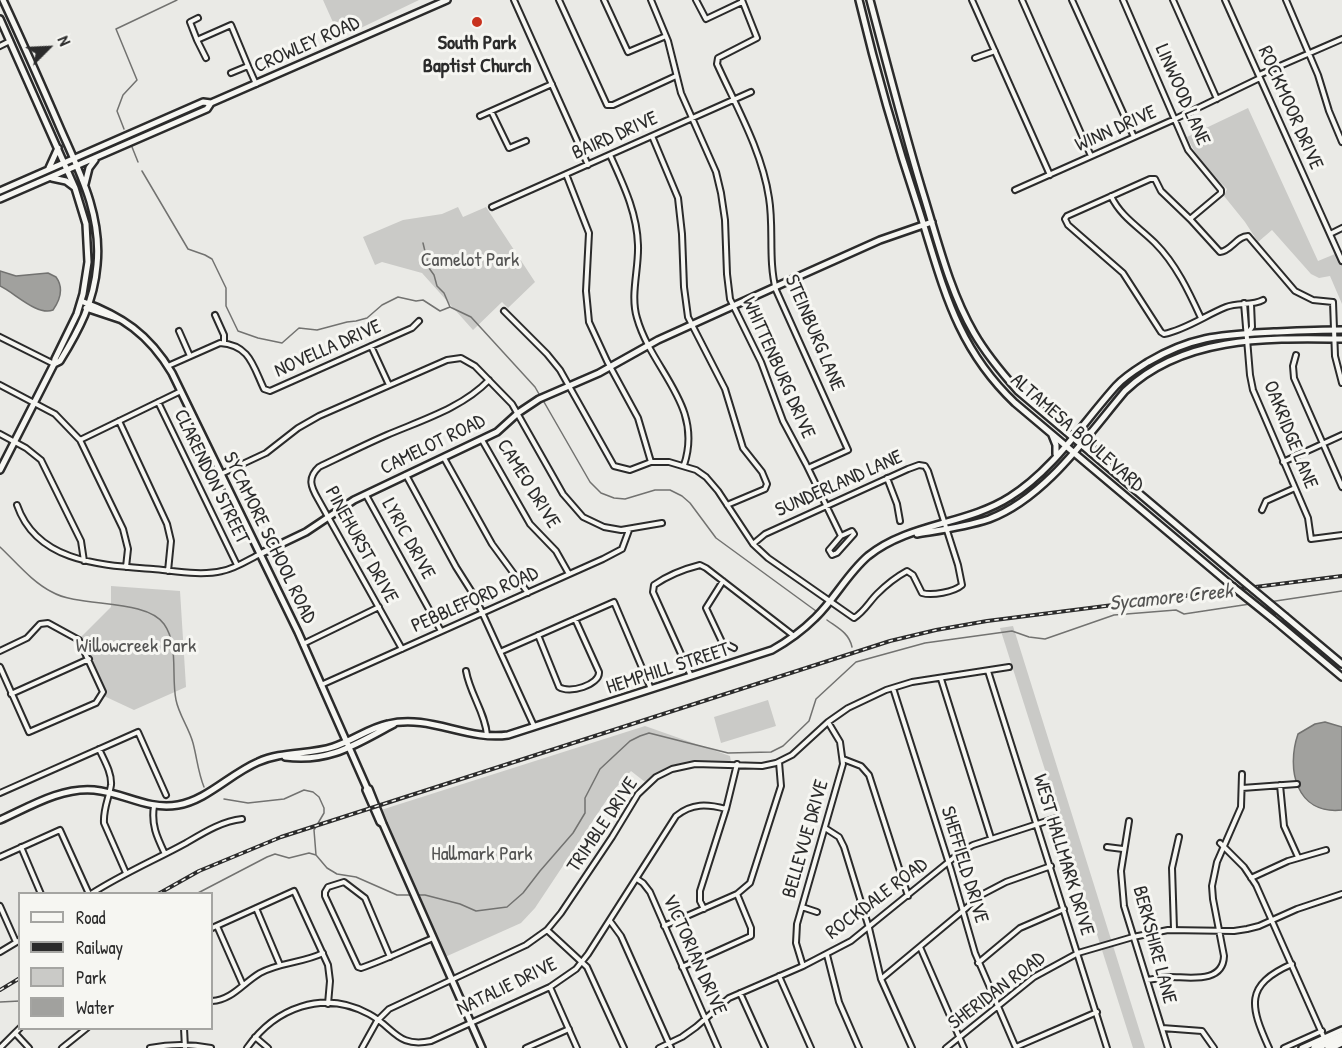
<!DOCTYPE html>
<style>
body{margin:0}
#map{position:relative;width:1342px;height:1048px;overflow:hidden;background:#eaeae6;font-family:"Patrick Hand",sans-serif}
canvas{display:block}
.legend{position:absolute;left:18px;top:892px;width:195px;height:138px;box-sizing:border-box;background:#f6f6f2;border:2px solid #a5a5a2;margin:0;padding:8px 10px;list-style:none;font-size:18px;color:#2b2b2b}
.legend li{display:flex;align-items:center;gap:12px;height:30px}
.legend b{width:30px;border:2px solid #a5a5a2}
.north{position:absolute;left:18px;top:18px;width:60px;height:60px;-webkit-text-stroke:4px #f6f6f2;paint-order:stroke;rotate:66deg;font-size:16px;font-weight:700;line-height:24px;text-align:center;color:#2b2b2b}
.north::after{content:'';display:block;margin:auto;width:21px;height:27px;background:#2b2b2b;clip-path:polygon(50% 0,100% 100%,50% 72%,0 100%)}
</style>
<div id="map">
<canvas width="1342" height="1048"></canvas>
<ul class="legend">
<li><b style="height:8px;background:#f6f6f2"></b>Road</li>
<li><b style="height:8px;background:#2b2b2b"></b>Railway</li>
<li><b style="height:16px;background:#cacac7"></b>Park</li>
<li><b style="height:16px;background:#a1a19e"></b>Water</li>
</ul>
<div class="north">N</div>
</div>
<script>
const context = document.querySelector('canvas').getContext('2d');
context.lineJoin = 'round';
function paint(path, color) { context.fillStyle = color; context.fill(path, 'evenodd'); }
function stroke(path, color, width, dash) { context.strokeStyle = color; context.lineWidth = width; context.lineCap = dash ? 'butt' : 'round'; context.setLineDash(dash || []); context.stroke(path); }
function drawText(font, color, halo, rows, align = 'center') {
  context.font = font + ' "Patrick Hand",sans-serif'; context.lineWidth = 6; context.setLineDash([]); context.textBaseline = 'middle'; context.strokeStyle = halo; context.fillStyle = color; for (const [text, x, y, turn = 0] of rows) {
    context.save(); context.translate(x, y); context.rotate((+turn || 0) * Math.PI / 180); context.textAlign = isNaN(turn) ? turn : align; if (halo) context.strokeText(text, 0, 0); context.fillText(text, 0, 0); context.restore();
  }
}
paint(new Path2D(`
 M323 0H419L340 38Z
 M1248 108 1318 261 1335 254 1342 263V304L1330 276 1319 278 1311 274 1272 230 1258 242 1245 222 1224 196 1227 189C1211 174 1196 157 1187 137Z
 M458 207 463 217 486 207 535 282 508 308 502 302 473 330 422 273 382 262 375 265 363 237 403 220 442 214Z
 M111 586 180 591 186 687 134 710 104 696 105 689 81 637 111 607Z
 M1013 626 1145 1048H1133L1000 628Z
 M768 700 776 726 721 743 714 717Z
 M645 726 730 756 731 762C694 761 676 761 645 782L631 771 612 792 535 908 521 923 445 957 381 810Z`), '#cacac7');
const water = new Path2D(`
 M0 271 16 276 48 273 56 277C64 288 60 300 53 310 37 316 15 293 0 286Z
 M1325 722 1342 727V810C1296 815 1286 769 1298 734L1315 724Z`);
paint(water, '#a1a19e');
stroke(water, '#727270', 1.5);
stroke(new Path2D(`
 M124 129 117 111 123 95 137 80 116 29 177 0
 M132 147 138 162
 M142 171 188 249 205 255 212 259 226 288V306L238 331 258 338 282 343 299 328 317 330 347 322 356 321 367 318 382 305 398 297 416 301 423 300 440 311 450 307 471 317 535 387 539 394
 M423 243 429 268 434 275 437 286 444 293 450 307
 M544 402 590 482 601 493 614 498 625 499 655 490H670L682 496 690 503 716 538 816 611
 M0 547C16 562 32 582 52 592 79 608 145 598 164 624 179 645 171 676 176 700 179 715 189 728 193 743 197 758 198 772 204 787
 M1269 602 1342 591
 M827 620C838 628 849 633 852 647
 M224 799 248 803 284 799 304 790 313 792 319 797 324 808V813L314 830 316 855
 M196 894 267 857 275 854 289 858 309 853 316 855 327 868 337 874 356 877 397 895H412
 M416 895H425L460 904 476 911 507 907 523 893 540 871 573 833 585 813V798L600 769 630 741 640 736 649 733 728 753 771 752 783 746 809 721 816 699 856 662 925 643 1012 631 1029 637 1045 639 1114 615 1176 610 1184 614 1250 604
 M0 1002 20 1001`), '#727270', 1.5);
const street = new Path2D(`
 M514 0 588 165
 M559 0 607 105H613L676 76
 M604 0 628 52 666 36
 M651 0 668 41 681 93 716 172 721 193 725 220 727 274 730 299 761 362 783 421 806 464 841 536 829 550 832 555 837 553 854 534 852 531 841 536
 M696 0 706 19 742 2
 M742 0 757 38 718 58 717 64C736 106 762 151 769 198 774 228 768 260 776 290L848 450 808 468
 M972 0 1050 175
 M1022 0 1091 156
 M1072 0 1134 137
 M1123 0 1188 150 1221 190V193L1190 219
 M1173 0 1217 99
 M1225 0 1342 261
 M1286 0 1318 75 1329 111 1342 142
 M198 18 190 22 197 40 231 25 248 66 231 73
 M197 40 206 58
 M0 46 10 41
 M975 58 995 51
 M248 66 256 84
 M1259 75 1342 39
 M491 111 509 148 526 141
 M480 116 552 84
 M652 136 678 198 682 234 684 287 688 317 725 389 743 448 762 472 767 484 765 489 727 505
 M610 155C623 184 637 212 638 245 639 269 630 295 637 318 652 371 704 405 684 465
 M566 174 589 233 586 291 589 322 607 361 638 418 651 462
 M1015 190 1175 119 1260 78
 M1111 196C1121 217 1139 227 1155 243 1176 264 1189 292 1201 318
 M492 207 751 92
 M1330 234 1342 228
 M1263 300C1252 306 1238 302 1226 307 1206 315 1185 330 1164 334L1161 332 1123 273 1068 225 1065 219 1067 216 1150 179H1155L1161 191 1190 219 1220 252C1231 251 1237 236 1248 236L1295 291 1313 300 1333 302 1335 356 1342 383
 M1244 303 1250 375 1253 390 1308 518 1311 539 1342 535
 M504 311 547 354 560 370 614 466 630 470 651 462H669L696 470 706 477 718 491 753 544 768 558 854 618C864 612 869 602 877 594 886 585 896 577 907 571L913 575 922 593C932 596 954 592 962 585L958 565 928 471 925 466 919 465 908 469 765 534 753 544
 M215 315 224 335V343
 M179 331 190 356
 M1248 333 1252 327 1251 304
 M0 337 54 364
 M371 346 389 385
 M1296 355 1293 366 1294 378 1342 487
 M168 366 220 343C250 345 253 366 264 389L270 391 412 328 419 321
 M0 385 55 414 80 440 123 529 128 549 126 567
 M158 402 237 565
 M119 421 167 524 171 541 168 571
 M0 434 26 448 41 460 81 541 84 561
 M80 440 181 391
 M482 440 530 524 556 551 569 574
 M444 458 492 544 528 593
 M1283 462 1342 435
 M221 474 266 453 298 428 319 416 447 360 461 358 475 366 512 404 563 494 583 517 604 527 621 530 662 523
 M406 475 456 567 475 597 534 726
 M887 478 897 504 900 521
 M366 495 441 631
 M17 505C37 563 102 565 153 569 175 571 201 576 222 571 235 569 248 560 260 554
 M1262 510 1266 501 1295 488
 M723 581 706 608 722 642 734 648
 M538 635 559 687C569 694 600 685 599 672L575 619
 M303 644 379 607
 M402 649 318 499C311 487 307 478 319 467 342 456 364 445 387 435 422 420 462 408 489 380
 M0 651 27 638 40 624 48 623 79 640 103 692 96 703 29 732 0 667
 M500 652 614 602 651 689
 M466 671C470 694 485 712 487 735
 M988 671 1107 1048
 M691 676 653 592 654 585C667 576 684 569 700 565L706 568 794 636
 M941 679 991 838
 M321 685 603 559 622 549 629 530
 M893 688 951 870 975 953 1016 1048
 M11 694 89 659
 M99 749C104 760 112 773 111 785 109 798 103 809 104 823L126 873
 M843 759 861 766 869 775 908 896
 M1280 785 1284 826 1298 857
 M1242 788 1297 784
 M0 793 138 732 166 795
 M154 806C151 825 157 837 165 854
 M1129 821 1121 871 1124 906 1168 1048
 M825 828 839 837 844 847 869 928 881 979 912 1048
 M1220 843 1244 867 1256 885 1324 1038
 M21 847 41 894
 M1107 847 1123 849
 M0 857 60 830 89 894
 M1251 878 1288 861 1326 850
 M637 879 643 883 650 892 718 1048
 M91 894C122 874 155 860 186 843 203 833 222 821 242 819
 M0 906 16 942
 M802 907 817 912
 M256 908 280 965
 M704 909 700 901V891L726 809 737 764
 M610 921 621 936 671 1048
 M217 926 243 985
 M664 926 737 894 750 883 781 786 779 762
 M212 928 294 891 328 965 330 981 328 1004
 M1174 929 1172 868 1179 837
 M547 930 587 967 624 1048
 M920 947 964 1048
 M0 952 20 940
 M827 955 839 1002 859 1048
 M390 957 365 898 344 882 328 887 325 892V896L358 967 361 968C385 960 409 948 433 938
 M978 963 1020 928 1064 909
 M803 966 796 943 797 924 843 764 840 742 828 722
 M682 967 751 936V928L737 894
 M779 976 811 1048
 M881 979 983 894 1006 882 1051 866
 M1147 980C1155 979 1163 977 1170 977 1189 977 1223 984 1224 956L1213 899 1212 886 1217 862 1241 807 1242 774
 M550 987 577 1048
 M740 993 765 1048
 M212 1001C232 1000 243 983 260 973 280 962 303 963 323 953
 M184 1028 185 1048
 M1162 1028 1202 1031 1214 1048
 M15 1033 29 1048
 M255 1037 268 1048
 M1016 1047 1097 1012
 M0 1048 20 1028
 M62 1048 87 1028
 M150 1048C171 1044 190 1044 211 1048
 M247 1048C275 1008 323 989 369 1014 395 1028 397 1048 431 1041L550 987 576 969 588 954 676 816C692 803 707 804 726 809
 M362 1048 377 1021 389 1009 526 945 547 930 561 913 612 837 638 794 656 777 672 769 695 764 762 766 776 763 792 755 828 722 848 708 886 690 912 682 1009 667
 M526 1048 569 1029
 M659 1048 682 1037 696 1027 729 998 803 966 851 941 962 851 973 845 1056 818
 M946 1048 1034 977 1078 953 1133 937 1168 930 1234 931 1247 929 1259 926 1297 909 1342 894
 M1269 1048C1250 1006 1244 985 1292 964
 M1284 1048 1322 1031`);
const secondary = new Path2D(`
 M3 0C23 43 42 86 61 130 80 173 102 216 97 265 94 302 79 330 60 361L54 364
 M859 0C876 71 896 141 919 210 943 285 955 346 1015 403L1232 586
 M870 0C887 64 903 127 922 190 937 238 949 290 974 333 986 354 1002 373 1018 391L1244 582
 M0 19 75 188 86 224 88 262 83 294 77 314 55 359 54 364 0 470
 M49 168 58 148
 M52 178 66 181 74 187
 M85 184 89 168 95 160
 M0 191 203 102 211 103
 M0 199 207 109 211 103 447 0
 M81 301C122 316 149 334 172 373L298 632 367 788 366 790 380 822 383 824
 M86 308 119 319
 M1091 432 1089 441 1094 451
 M1052 435 1056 445V454
 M917 534C941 530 965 527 989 519 1045 498 1087 436 1125 391 1183 336 1266 338 1342 339
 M260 554 306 532 354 500 497 432 518 413 539 399 599 373 658 340 775 287 880 240 932 222
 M1286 617 1342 664
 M1273 619 1342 677
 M285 757C330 763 356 744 394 724
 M367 788 369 789 383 824 482 1048
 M0 820C29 807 61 787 94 790 125 793 146 810 178 805 207 800 230 774 258 762 282 751 309 755 333 747 352 741 369 728 388 724 430 714 467 741 508 735L772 650C788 641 802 631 815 618 835 599 847 574 868 556 909 523 966 525 1010 497 1053 470 1082 424 1116 386 1125 376 1137 369 1148 362 1194 335 1223 335 1274 332 1297 331 1319 330 1342 330
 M1302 1048 1342 1030`);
const highway = new Path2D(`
 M1315 1048 1342 1036
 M1329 1048 1342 1042`);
stroke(street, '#2b2b2b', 8);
stroke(secondary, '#2b2b2b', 10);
stroke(highway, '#2b2b2b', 11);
stroke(street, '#f6f6f2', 4);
stroke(secondary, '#f6f6f2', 5);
stroke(highway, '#f6f6f2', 7);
const rail = new Path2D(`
 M158 894 199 871 281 837 890 641 936 630 987 621 1342 576
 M0 990 20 978`);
stroke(rail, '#2b2b2b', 4);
stroke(rail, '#f6f6f2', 1.5, [4.5]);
const secondaryBridge = new Path2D(`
 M1244 582 1286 617
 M1232 586 1273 619`);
stroke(secondaryBridge, '#2b2b2b', 10, []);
stroke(secondaryBridge, '#f6f6f2', 5);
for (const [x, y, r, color] of [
 [477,22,6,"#c8321e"]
]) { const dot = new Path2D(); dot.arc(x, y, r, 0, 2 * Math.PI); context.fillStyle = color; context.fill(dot); stroke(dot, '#f6f6f2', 2); }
drawText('bold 20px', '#2b2b2b', '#f6f6f2', [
 ["South Park",477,44],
 ["Baptist Church",477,67]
]);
drawText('20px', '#2b2b2b', '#f6f6f2', [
 ["CROWLEY ROAD",307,45,-24],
 ["LINWOOD LANE",1182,95,66],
 ["ROCKMOOR DRIVE",1290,108,66],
 ["WINN DRIVE",1116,129,-24],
 ["BAIRD DRIVE",615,136,-24],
 ["STEINBURG LANE",814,333,67],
 ["NOVELLA DRIVE",328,349,-24],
 ["WHITTENBURG DRIVE",778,368,66],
 ["ALTAMESA BOULEVARD",1077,433,41],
 ["OAKRIDGE LANE",1290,435,68],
 ["CAMELOT ROAD",433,445,-26],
 ["CLARENDON STREET",211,477,64],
 ["CAMEO DRIVE",528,484,58],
 ["SUNDERLAND LANE",839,484,-24],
 ["SYCAMORE SCHOOL ROAD",269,538,64],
 ["LYRIC DRIVE",408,539,61],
 ["PINEHURST DRIVE",361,545,61],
 ["PEBBLEFORD ROAD",475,600,-24],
 ["HEMPHILL STREET",668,669,-18],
 ["TRIMBLE DRIVE",603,825,-56],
 ["BELLEVUE DRIVE",806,839,-74],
 ["WEST HALLMARK DRIVE",1063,855,73],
 ["SHEFFIELD DRIVE",964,865,73],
 ["ROCKDALE ROAD",877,899,-37],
 ["BERKSHIRE LANE",1154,945,75],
 ["VICTORIAN DRIVE",694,955,66],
 ["NATALIE DRIVE",507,987,-26],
 ["SHERIDAN ROAD",997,991,-37]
]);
drawText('20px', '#535352', '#f6f6f2', [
 ["Camelot Park",470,261],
 ["Willowcreek Park",136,647],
 ["Hallmark Park",482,855]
]);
drawText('italic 21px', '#545453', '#f6f6f2', [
 ["Sycamore Creek",1171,598,-6]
]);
</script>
